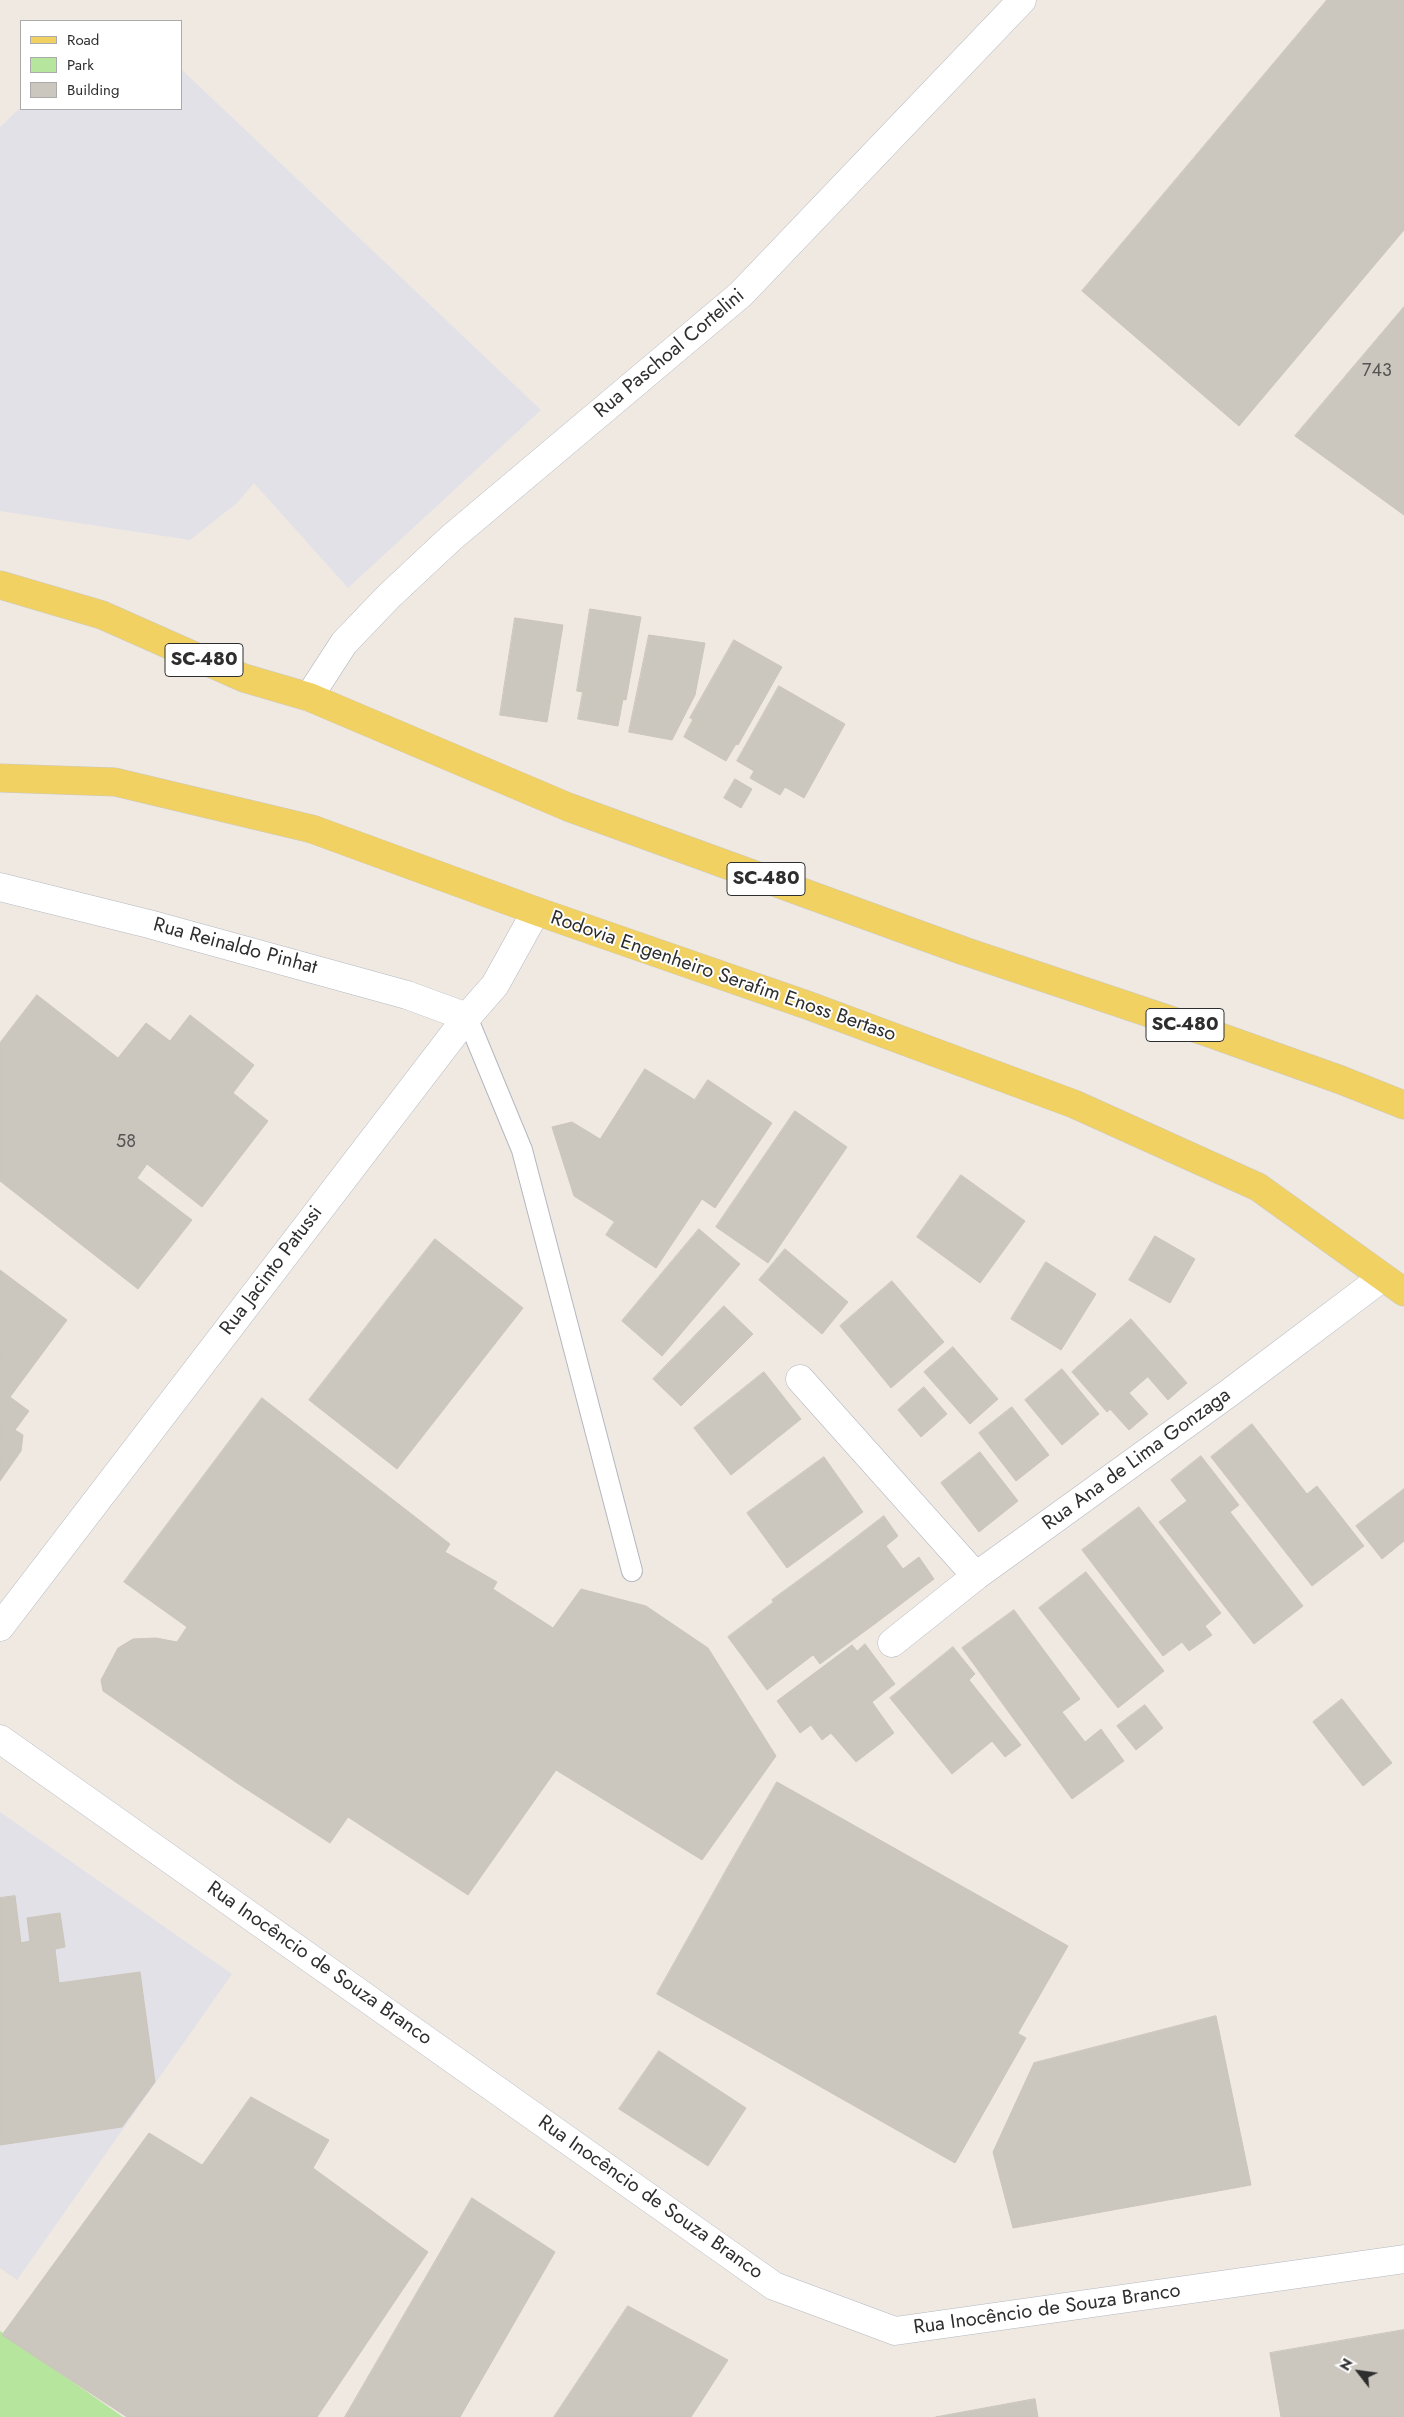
<!DOCTYPE html>
<meta charset="utf-8">
<style>
body{margin:0}
#map{position:relative;width:1404px;height:2417px;overflow:hidden;background:#efe9e1;font-family:Jost,sans-serif}
canvas{display:block}
.legend{position:absolute;left:20px;top:20px;width:162px;height:90px;box-sizing:border-box;background:#fff;border:1px solid #ababab;margin:0;padding:6px 9px;list-style:none;font-size:15px;color:#2e2e2e}
.legend li{display:flex;align-items:center;gap:10px;height:25px}
.legend b{width:25px;border:1px solid #ababab}
.north{position:absolute;left:1334px;top:2347px;width:50px;height:50px;-webkit-text-stroke:4px #fff;paint-order:stroke;rotate:300deg;font-size:14px;font-weight:700;line-height:20px;text-align:center;color:#2e2e2e}
.north::after{content:'';display:block;margin:auto;width:18px;height:22px;background:#2e2e2e;clip-path:polygon(50% 0,100% 100%,50% 72%,0 100%)}
</style>
<div id="map">
<canvas width="1404" height="2417"></canvas>
<ul class="legend">
<li><b style="height:6px;background:#f2d163"></b>Road</li>
<li><b style="height:14px;background:#b6e59e"></b>Park</li>
<li><b style="height:14px;background:#cbc7bf"></b>Building</li>
</ul>
<div class="north">N</div>
</div>
<script>
const context = document.querySelector('canvas').getContext('2d');
context.lineJoin = 'round';
function paint(path, color) { context.fillStyle = color; context.fill(path, 'evenodd'); }
function stroke(path, color, width, dash) { context.strokeStyle = color; context.lineWidth = width; context.lineCap = dash ? 'butt' : 'round'; context.setLineDash(dash || []); context.stroke(path); }
function drawText(font, color, halo, rows, align = 'center') {
  context.font = font + ' Jost,sans-serif'; context.lineWidth = 4; context.setLineDash([]); context.textBaseline = 'middle'; context.strokeStyle = halo; context.fillStyle = color; for (const [text, x, y, turn = 0] of rows) {
    context.save(); context.translate(x, y); context.rotate((+turn || 0) * Math.PI / 180); context.textAlign = isNaN(turn) ? turn : align; if (halo) context.strokeText(text, 0, 0); context.fillText(text, 0, 0); context.restore();
  }
}
paint(new Path2D(`
 M181 69 541 410 348 588 254 483 237 503 190 540 0 511V127L21 107 181 109Z
 M0 1812 232 1974 17 2280 0 2268Z`), '#e3e1e8');
paint(new Path2D(`
 M0 2331 123 2417H0Z`), '#b6e59e');
const building = new Path2D(`
 M1327 0H1404V230L1239 426 1082 291Z
 M1404 307V515L1295 436Z
 M590 609 641 617 626 700 577 691Z
 M515 618 563 625 547 722 500 715Z
 M649 635 705 643 695 695 672 740 629 732Z
 M734 640 782 667 738 745 690 718Z
 M779 686 845 724 804 798 785 787 780 795 750 778 754 771 737 761Z
 M583 692 623 699 618 726 578 719Z
 M693 720 736 744 726 761 684 737Z
 M735 779 752 789 741 808 724 798Z
 M37 995 118 1058 146 1023 170 1041 190 1015 254 1065 233 1093 268 1121 202 1207 147 1164 137 1178 192 1220 138 1289 0 1181V1043Z
 M645 1069 695 1100 615 1222 574 1196 552 1127 572 1122 600 1139Z
 M708 1080 772 1123 715 1208 702 1199 656 1268 606 1235Z
 M795 1111 847 1147 768 1263 716 1227Z
 M961 1175 1025 1221 980 1283 917 1237Z
 M699 1229 740 1264 662 1356 622 1321Z
 M1155 1236 1195 1259 1170 1303 1129 1280Z
 M435 1239 523 1308 397 1469 309 1400Z
 M785 1249 848 1302 822 1334 759 1280Z
 M1046 1262 1096 1294 1061 1350 1011 1319Z
 M0 1270 67 1320 10 1397 29 1411 15 1430 23 1435 21 1451 0 1481Z
 M892 1281 944 1342 891 1388 840 1326Z
 M724 1306 753 1334 681 1406 653 1379Z
 M1131 1319 1167 1360 1107 1412 1072 1372Z
 M953 1347 998 1399 970 1424 924 1372Z
 M1167 1360 1187 1383 1168 1400 1148 1377Z
 M1062 1369 1099 1414 1062 1445 1025 1400Z
 M764 1372 801 1419 731 1475 694 1428Z
 M924 1387 947 1414 921 1437 898 1410Z
 M1129 1393 1148 1414 1129 1430 1110 1409Z
 M262 1398 450 1544 445 1552 497 1582 493 1589 553 1628 581 1589 646 1606 708 1648 776 1756 702 1860 556 1770 468 1895 348 1817 330 1843 240 1785 103 1691 101 1680 118 1648 133 1639 156 1638 177 1642 187 1627 124 1582Z
 M1012 1407 1049 1455 1016 1481 979 1433Z
 M1252 1424 1307 1494 1317 1486 1364 1546 1312 1586 1211 1457Z
 M980 1452 1018 1501 979 1532 941 1483Z
 M1201 1456 1239 1505 1230 1512 1303 1606 1254 1644 1159 1522 1187 1501 1171 1480Z
 M824 1457 863 1512 787 1568 747 1513Z
 M1404 1489V1541L1382 1559 1356 1526Z
 M1139 1507 1221 1613 1205 1626 1212 1635 1189 1651 1182 1642 1163 1656 1082 1550Z
 M884 1516 898 1536 886 1546 903 1569 919 1557 934 1579 876 1623 828 1559Z
 M828 1559 876 1623 820 1664 772 1600Z
 M1086 1572 1164 1671 1118 1708 1039 1608Z
 M774 1602 813 1655 767 1690 728 1637Z
 M1014 1610 1080 1699 1062 1712 1085 1742 1101 1729 1124 1761 1072 1799 962 1648Z
 M865 1644 895 1684 872 1702 894 1733 856 1762 831 1733 822 1740 811 1725 800 1733 777 1701 852 1645 857 1651Z
 M953 1647 975 1674 969 1680 1021 1745 1005 1757 992 1741 952 1774 890 1698Z
 M1342 1699 1392 1763 1363 1786 1313 1722Z
 M1145 1705 1163 1728 1136 1750 1117 1726Z
 M777 1782 1068 1946 1018 2033 727 1869Z
 M727 1869 1026 2038 955 2163 657 1994Z
 M15 1896 21 1943 30 1941 27 1918 60 1913 65 1947 55 1949 59 1983 140 1972 155 2082 122 2127 0 2145V1898Z
 M1216 2016 1251 2185 1013 2228 993 2152 1034 2063Z
 M659 2051 746 2108 708 2166 619 2109Z
 M251 2097 329 2140 313 2168 428 2252 317 2417H127L2 2335 149 2133 202 2165Z
 M472 2198 555 2252 460 2417H345Z
 M628 2306 728 2360 691 2417H554Z
 M1404 2330V2417H1281L1270 2353Z
 M1035 2399 1038 2417H936Z`);
paint(building, '#cbc7bf');
stroke(building, '#cbc5ba', 1);
const service = new Path2D(`
 M467 1017 522 1150 632 1571`);
const minor = new Path2D(`
 M309 697 344 643 389 596 451 538 741 294 1022 0
 M0 887 149 924 407 995 467 1017
 M800 1379 976 1576
 M892 1643 976 1576 1229 1393 1383 1277
 M0 1739 774 2286 895 2331 1404 2259`);
const tertiary = new Path2D(`
 M0 1627 467 1017 495 985 536 911`);
const primary = new Path2D(`
 M0 585 102 615 244 678 309 697 568 807 964 951 1212 1034 1341 1080 1404 1105
 M0 778 115 782 312 829 536 911 807 1005 1074 1104 1258 1187 1404 1292`);
stroke(service, '#b4b7c1', 22);
stroke(minor, '#b4b7c1', 29);
stroke(tertiary, '#b4b7c1', 29);
stroke(primary, '#c9c9c9', 29);
stroke(service, '#fff', 20);
stroke(minor, '#fff', 28);
stroke(tertiary, '#fff', 28);
stroke(primary, '#f2d163', 28);
drawText('18px', '#555452', null, [
 ["743",1377,372],
 ["58",126,1143]
]);
for (const [x, y, w] of [
 [204,660,78],
 [766,879,78],
 [1185,1025,78]
]) { const box = new Path2D(); box.roundRect(x - w / 2, y - 16.5, w, 33, 4); context.fillStyle = '#fff'; context.fill(box); stroke(box, '#2e2e2e', 1); }
drawText('bold 19px', '#2e2e2e', null, [
 ["SC-480",204,660],
 ["SC-480",766,879],
 ["SC-480",1185,1025]
]);
drawText('20px', '#2e2e2e', '#fff', [
 ["Rua Paschoal Cortelini",670,354,-40],
 ["Rua Reinaldo Pinhat",235,947,15],
 ["Rodovia Engenheiro Serafim Enoss Bertaso",723,977,19],
 ["Rua Jacinto Patussi",272,1271,-53],
 ["Rua Ana de Lima Gonzaga",1137,1460,-36],
 ["Rua Inocêncio de Souza Branco",319,1964,35],
 ["Rua Inocêncio de Souza Branco",650,2198,35],
 ["Rua Inocêncio de Souza Branco",1047,2310,-8]
]);
</script>
